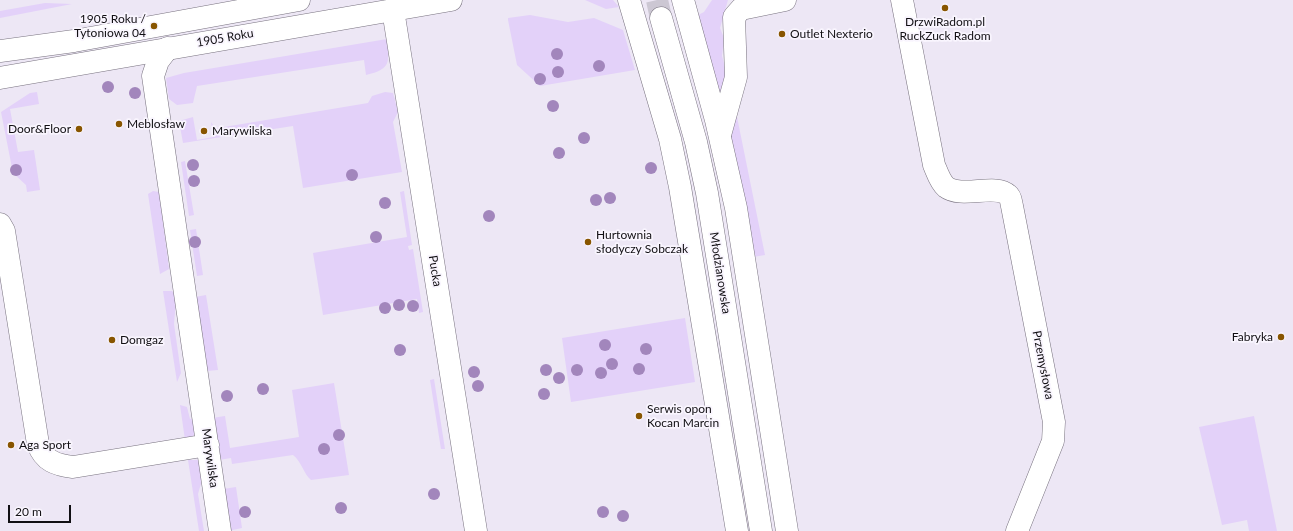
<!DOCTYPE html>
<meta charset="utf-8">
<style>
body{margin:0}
#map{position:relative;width:1293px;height:531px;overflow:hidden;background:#ede7f5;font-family:Lato,sans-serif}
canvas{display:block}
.scale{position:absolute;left:8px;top:505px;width:63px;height:18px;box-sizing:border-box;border:2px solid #110f13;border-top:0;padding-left:5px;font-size:12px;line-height:14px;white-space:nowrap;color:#110f13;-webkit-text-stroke:3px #f9f5fe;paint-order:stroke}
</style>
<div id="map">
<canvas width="1293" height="531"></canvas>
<div class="scale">20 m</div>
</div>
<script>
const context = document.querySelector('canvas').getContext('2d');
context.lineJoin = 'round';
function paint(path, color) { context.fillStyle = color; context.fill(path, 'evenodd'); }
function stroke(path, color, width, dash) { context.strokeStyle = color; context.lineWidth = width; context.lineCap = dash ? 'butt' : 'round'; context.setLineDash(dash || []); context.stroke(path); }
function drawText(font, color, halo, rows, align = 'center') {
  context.font = font + ' Lato,sans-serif'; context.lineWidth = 3.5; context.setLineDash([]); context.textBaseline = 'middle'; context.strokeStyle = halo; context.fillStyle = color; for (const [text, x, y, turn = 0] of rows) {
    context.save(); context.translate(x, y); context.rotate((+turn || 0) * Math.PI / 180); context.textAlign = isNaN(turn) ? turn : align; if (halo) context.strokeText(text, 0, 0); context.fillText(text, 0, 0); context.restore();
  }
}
paint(new Path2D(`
 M585 0H613L619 7 606 9Z
 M712 0H728L720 28 724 38 722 56 729 80 721 99 698 15 704 12Z
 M45 3 72 4 0 18V11Z
 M530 15 568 22 594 18 623 30 635 70 540 86 517 65 508 20V18Z
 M387 39C389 62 392 69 366 75L364 60 197 86 193 103 177 105 169 99 166 78 184 73Z
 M37 92 39 104 10 109 18 152 34 150 40 190 27 192 26 185 13 173 1 112 30 93Z
 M385 92 393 93 398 112 393 122 402 172 303 188 293 126 183 143 179 121 193 117 197 140 213 137 211 122 215 128H218L368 103 372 96Z
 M735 107 765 255 753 257 729 132Z
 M185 161 194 215 189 216 181 162Z
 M153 191 159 192 169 269 160 274 148 194Z
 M404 191 412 245 408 246 409 250 413 249 423 312 419 313 417 299 323 315 313 253 407 237 400 192Z
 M196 229 203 275 197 276 190 230Z
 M163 291H172L175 294 176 300 174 324 181 373 177 382Z
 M206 295 218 370 207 371 195 297Z
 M685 318 695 382 571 402 562 338Z
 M434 379 445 449H441L430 380Z
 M334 383 349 475 311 480C303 473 302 462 293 455L232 464 231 458 219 460 212 418 225 416 230 448 299 437 292 390Z
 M180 405 187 407 190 419 195 418 196 431 192 438 185 440Z
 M1254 416 1277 531H1249L1247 520 1222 525 1199 427Z
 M188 460H200L202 480 198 494 204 531H199Z
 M236 487 242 528 228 531 223 489Z`), '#e3d1f9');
stroke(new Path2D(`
 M657 0 661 18`), '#ccc7d3', 22, [22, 11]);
const minor = new Path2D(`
 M902 0 934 165C937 172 940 182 946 187 962 199 995 183 1008 195 1011 197 1011 202 1012 206L1054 422 1053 441 1017 531
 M393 10 476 531
 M168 48 158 61 153 76 220 531
 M720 135 736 77 734 17 741 9 785 0
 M0 224 4 231 38 444C44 461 56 465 73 467L208 445`);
const major = new Path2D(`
 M629 0 670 139 680 187 737 531
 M683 0 716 120 736 208 787 531
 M661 18 696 142 707 193 761 531
 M0 51 74 41 299 0
 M0 78 451 0`);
stroke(minor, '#78727f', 23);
stroke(major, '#78727f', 23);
stroke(minor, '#fff', 22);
stroke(major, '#fff', 22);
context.fillStyle = '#a286bc';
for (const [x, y] of [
 [557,54],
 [599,66],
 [558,72],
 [540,79],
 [108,87],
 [135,93],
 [553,106],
 [584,138],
 [559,153],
 [193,165],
 [651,168],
 [16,170],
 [352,175],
 [194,181],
 [610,198],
 [596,200],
 [385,203],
 [489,216],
 [376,237],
 [195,242],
 [399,305],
 [413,306],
 [385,308],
 [605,345],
 [646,349],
 [400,350],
 [612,364],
 [639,369],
 [546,370],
 [577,370],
 [474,372],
 [601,373],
 [559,378],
 [478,386],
 [263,389],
 [544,394],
 [227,396],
 [339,435],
 [324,449],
 [434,494],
 [341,508],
 [245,512],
 [603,512],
 [623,516]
]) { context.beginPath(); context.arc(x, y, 6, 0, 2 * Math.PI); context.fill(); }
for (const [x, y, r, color] of [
 [945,8,4,"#850"],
 [154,26,4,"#850"],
 [782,34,4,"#850"],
 [119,124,4,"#850"],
 [79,129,4,"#850"],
 [204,131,4,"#850"],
 [588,242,4,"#850"],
 [1281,337,4,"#850"],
 [112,340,4,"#850"],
 [639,416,4,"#850"],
 [11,445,4,"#850"]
]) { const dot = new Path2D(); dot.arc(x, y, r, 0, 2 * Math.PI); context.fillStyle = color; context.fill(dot); stroke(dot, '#f9f5fe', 1.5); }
drawText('12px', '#110f13', '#f9f5fe', [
 ["1905 Roku /",146,19,"right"],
 ["Tytoniowa 04",146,33,"right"],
 ["DrzwiRadom.pl",945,22,"center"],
 ["RuckZuck Radom",945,36,"center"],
 ["Outlet Nexterio",790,34],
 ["Meblosław",127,124],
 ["Door&Floor",71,129,"right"],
 ["Marywilska",212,131],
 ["Hurtownia",596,235],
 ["słodyczy Sobczak",596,249],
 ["Fabryka",1273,337,"right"],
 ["Domgaz",120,340],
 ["Serwis opon",647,409],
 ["Kocan Marcin",647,423],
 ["Aga Sport",19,445]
], 'left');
drawText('12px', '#110f13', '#f9f5fe', [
 ["1905 Roku",225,38,-10],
 ["Pucka",435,271,81],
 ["Młodzianowska",720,273,81],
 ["Przemysłowa",1043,365,79],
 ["Marywilska",210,458,82]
]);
</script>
